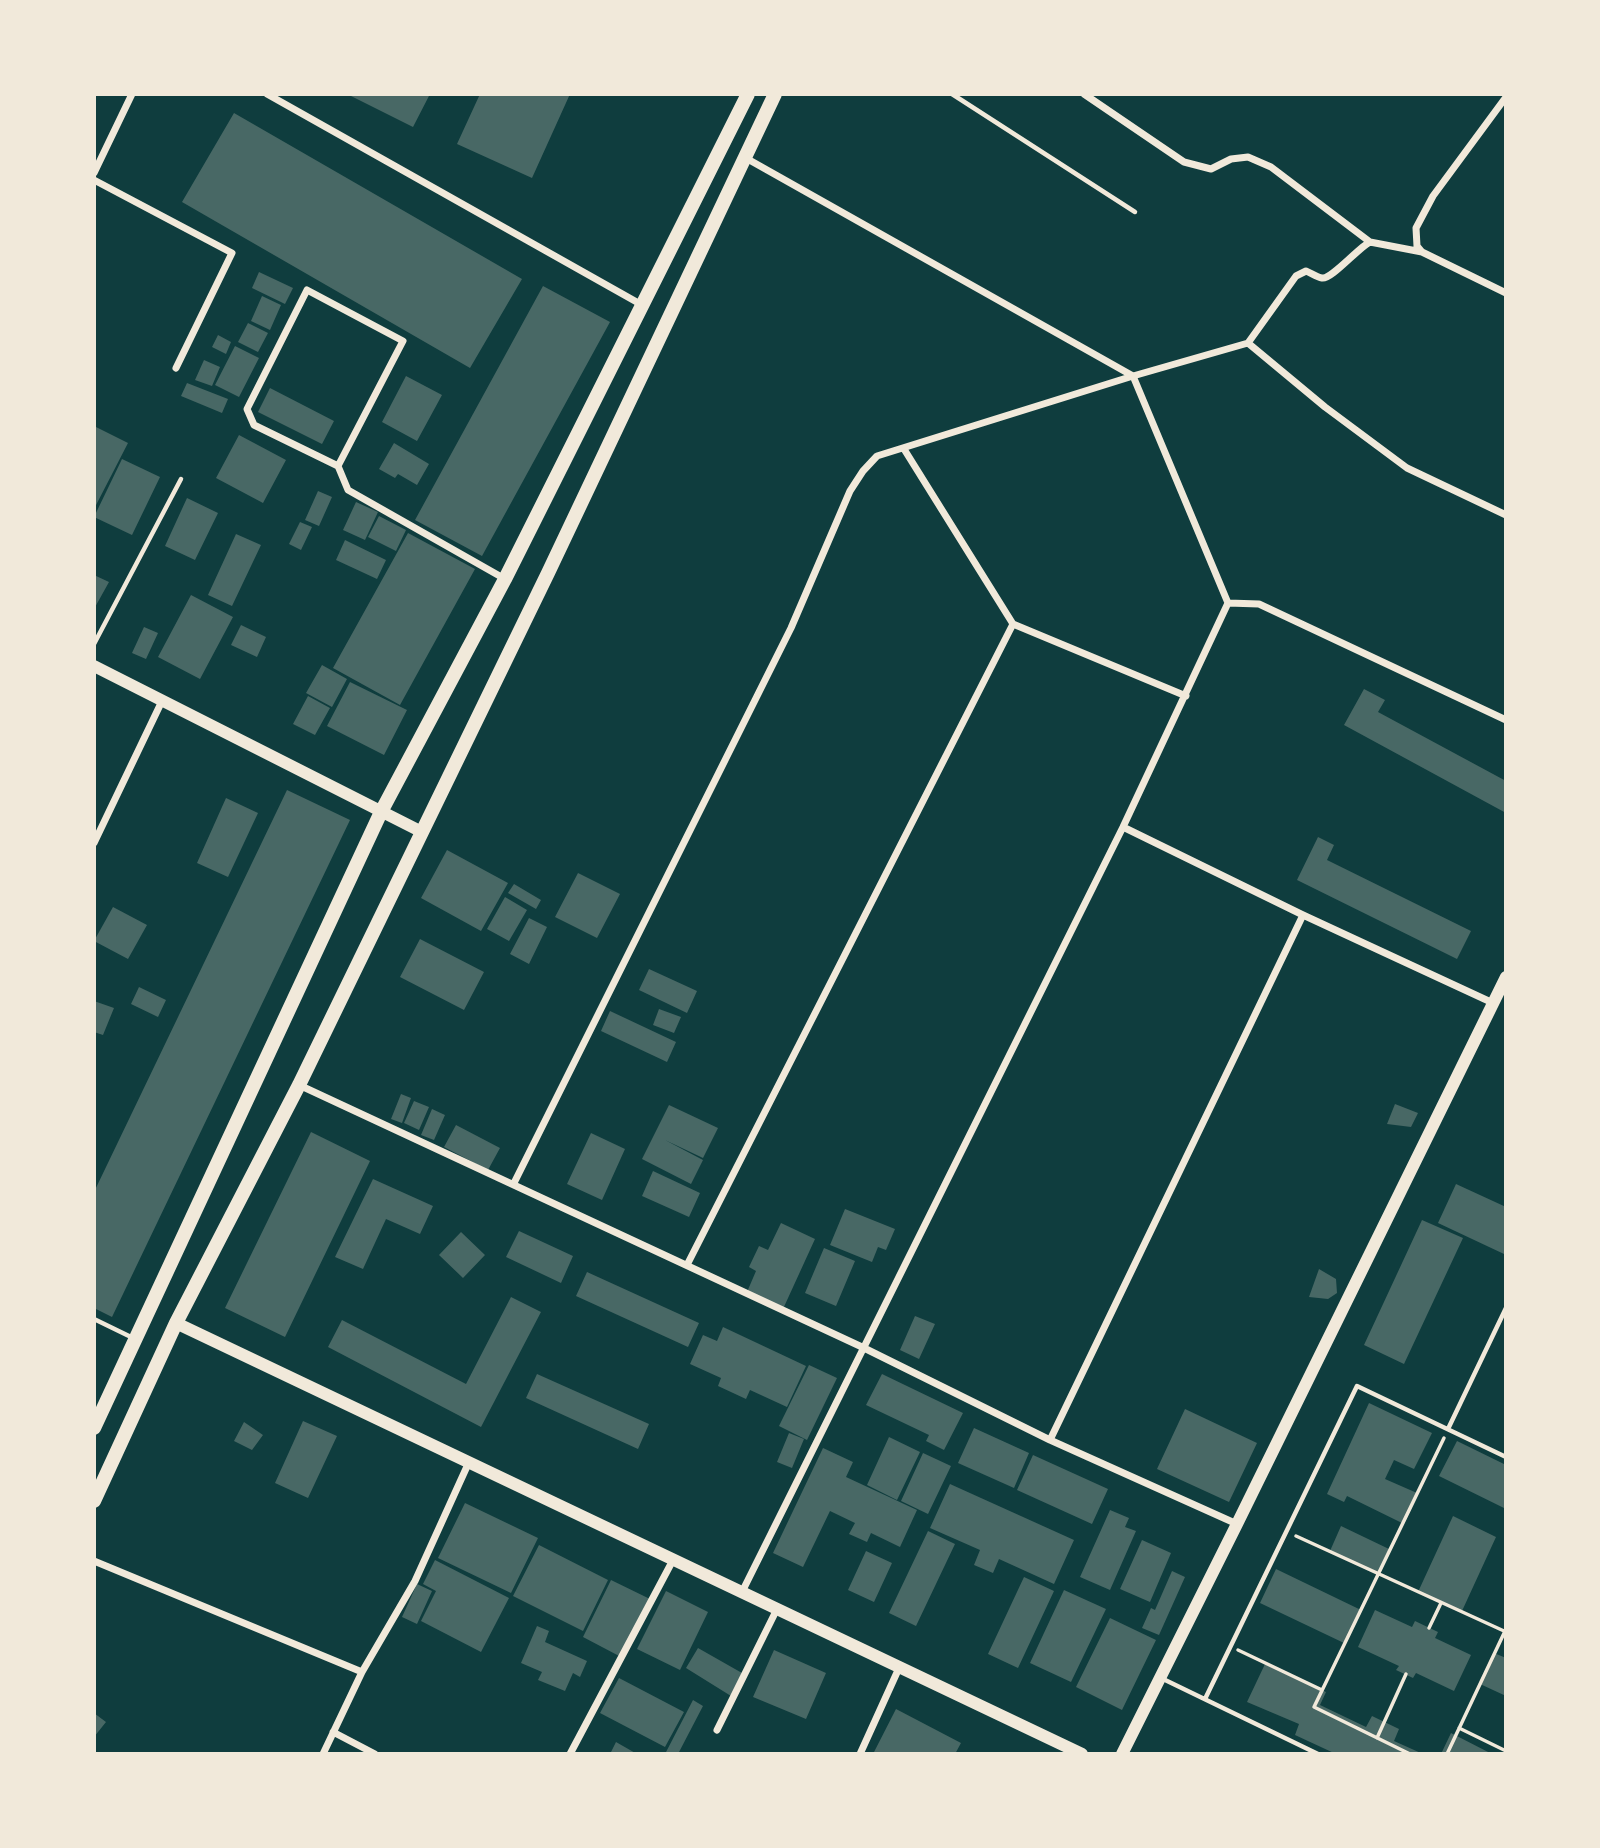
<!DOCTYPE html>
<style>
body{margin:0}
#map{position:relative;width:1600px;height:1848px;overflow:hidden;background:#0f3d3e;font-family:Karla,sans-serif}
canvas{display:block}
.frame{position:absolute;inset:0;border:96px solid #f1e9da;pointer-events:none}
</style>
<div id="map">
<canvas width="1600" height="1848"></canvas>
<div class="frame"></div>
</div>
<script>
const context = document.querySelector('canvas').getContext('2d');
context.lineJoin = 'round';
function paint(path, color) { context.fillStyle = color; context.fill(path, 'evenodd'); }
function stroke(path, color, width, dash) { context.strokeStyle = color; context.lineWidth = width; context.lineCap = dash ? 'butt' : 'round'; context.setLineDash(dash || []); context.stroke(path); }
paint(new Path2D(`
 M347 94H430L413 127Z
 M480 94H570L532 178 457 144Z
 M234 113 522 279 470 368 182 202Z
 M259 272 293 288 285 304 252 288Z
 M543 286 610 322 482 556 415 520Z
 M262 296 281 305 270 330 251 321Z
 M248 323 268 333 258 352 238 342Z
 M218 335 231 342 226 354 212 347Z
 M235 346 259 358 239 397 215 385Z
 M204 360 220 367 212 386 195 380Z
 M406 376 442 395 417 441 382 422Z
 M187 383 228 399 222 413 181 396Z
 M270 388 334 421 322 444 258 412Z
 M94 426 128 443 94 509Z
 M239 435 286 460 263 503 216 478Z
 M394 443 429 464 417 485 398 474 395 478 379 469Z
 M122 459 160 477 132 535 94 517Z
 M318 491 332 497 319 526 305 520Z
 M187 498 218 513 195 560 165 546Z
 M356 502 378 512 365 540 343 530Z
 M379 516 406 530 396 551 368 537Z
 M300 522 312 527 301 550 289 544Z
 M408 533 475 569 400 705 333 668Z
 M236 534 261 545 232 606 208 595Z
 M345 540 386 560 377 579 336 560Z
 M94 575 109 582 94 609Z
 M191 595 233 617 200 679 158 657Z
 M241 625 266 637 257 657 231 645Z
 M144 627 158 633 146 659 132 653Z
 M322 665 347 679 332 707 306 693Z
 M350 682 407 710 384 755 327 726Z
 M1364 689 1385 700 1378 712 1506 781V813L1344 725Z
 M308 696 330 708 315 735 293 724Z
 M287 790 350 820 112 1317 94 1308V1192Z
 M226 798 258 813 228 877 197 863Z
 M1318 837 1334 845 1327 860 1471 931 1457 959 1297 880Z
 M447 850 508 883 481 931 421 898Z
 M578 873 620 894 597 938 555 917Z
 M514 884 541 900 536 909 508 893Z
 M505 897 527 910 509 941 487 929Z
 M113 907 147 925 128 959 94 941Z
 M529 918 547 927 529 964 510 954Z
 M420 939 484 972 464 1010 400 977Z
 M649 969 697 991 687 1013 639 990Z
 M139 987 166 1000 158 1017 131 1004Z
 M94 1001 114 1008 103 1035 94 1032Z
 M659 1009 681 1017 674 1033 653 1025Z
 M610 1011 676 1042 667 1062 601 1031Z
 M401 1094 411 1098 402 1123 391 1119Z
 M414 1101 429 1107 419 1130 404 1123Z
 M1395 1104 1418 1113 1411 1127 1387 1124Z
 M669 1105 718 1128 703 1158 665 1140 703 1160 691 1184 642 1159Z
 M432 1109 445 1115 434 1140 421 1135Z
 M456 1125 500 1148 488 1170 444 1147Z
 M311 1132 370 1161 285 1337 225 1308Z
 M591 1133 625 1149 602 1200 567 1184Z
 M653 1171 700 1193 689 1217 642 1196Z
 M373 1179 433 1206 420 1234 386 1219 363 1269 335 1257Z
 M1456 1184 1506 1207 1504 1254 1438 1223Z
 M845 1209 895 1229 886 1250 878 1247 872 1262 830 1245Z
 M1422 1220 1463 1238 1404 1364 1364 1345Z
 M781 1223 815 1239 783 1309 747 1292 756 1271 749 1267 759 1246 768 1250Z
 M519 1231 573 1256 561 1283 506 1257Z
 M461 1232 485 1255 463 1278 439 1255Z
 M824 1248 855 1261 836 1306 805 1293Z
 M1319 1269 1336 1279 1337 1293 1328 1299 1309 1297Z
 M587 1272 699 1323 688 1347 576 1296Z
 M511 1297 541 1312 481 1427 328 1347 342 1320 466 1384Z
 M915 1316 935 1324 919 1359 900 1350Z
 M723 1327 806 1366 787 1407 750 1390 746 1399 718 1386 721 1378 690 1364 703 1335 717 1341Z
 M809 1365 837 1378 807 1440 779 1426Z
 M537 1374 649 1424 638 1449 526 1398Z
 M882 1374 963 1413 944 1450 926 1441 929 1435 866 1405Z
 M1369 1403 1432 1433 1414 1469 1394 1460 1385 1479 1417 1493 1402 1523 1347 1496 1344 1502 1327 1494Z
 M1185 1409 1257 1443 1229 1502 1157 1469Z
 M303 1421 337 1436 308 1498 275 1483Z
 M244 1422 263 1435 252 1450 234 1441Z
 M974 1428 1029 1453 1014 1488 958 1463Z
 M789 1433 804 1439 792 1468 777 1462Z
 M889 1437 920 1452 897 1500 867 1485Z
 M1457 1441 1506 1465V1509L1439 1476Z
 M823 1448 853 1462 846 1477 917 1510 900 1547 871 1533 867 1542 849 1534 855 1523 830 1511 803 1567 773 1553Z
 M923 1453 951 1466 928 1514 901 1501Z
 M1033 1455 1108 1489 1092 1524 1017 1490Z
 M950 1484 1074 1540 1054 1584 999 1559 993 1573 974 1565 980 1550 930 1528Z
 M465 1503 538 1538 511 1593 438 1558Z
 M1110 1510 1129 1518 1125 1527 1136 1531 1110 1590 1080 1577Z
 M1453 1516 1496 1537 1462 1611 1418 1592Z
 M1341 1526 1389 1549 1378 1573 1330 1551Z
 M928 1531 955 1544 916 1626 889 1613Z
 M1142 1540 1171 1553 1150 1602 1120 1589Z
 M539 1545 608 1580 583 1631 513 1596Z
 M866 1551 892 1563 874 1602 848 1590Z
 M435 1560 509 1598 481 1652 421 1621 436 1591 423 1584Z
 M1276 1569 1361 1610 1344 1643 1260 1603Z
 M1172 1571 1185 1577 1159 1635 1142 1628 1151 1608 1155 1610Z
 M1024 1577 1054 1591 1018 1668 988 1654Z
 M611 1580 650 1599 621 1657 583 1637Z
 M417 1584 432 1591 417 1624 402 1617Z
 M1064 1590 1106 1609 1071 1682 1030 1663Z
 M666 1591 708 1612 680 1670 637 1649Z
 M1375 1610 1412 1627 1415 1621 1438 1632 1435 1638 1471 1655 1454 1691 1416 1673 1413 1678 1396 1670 1399 1666 1358 1647Z
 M1110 1618 1156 1640 1122 1710 1076 1687Z
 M537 1626 549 1631 545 1642 587 1661 580 1677 573 1673 565 1691 538 1680 542 1672 521 1663Z
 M698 1648 742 1673 731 1696 686 1668Z
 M774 1650 826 1673 806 1719 753 1697Z
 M1494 1653 1506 1658V1696L1480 1684Z
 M1265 1664 1326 1692 1320 1705 1366 1727 1372 1716 1399 1729 1394 1741 1423 1754H1336L1295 1735 1299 1724 1247 1702Z
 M619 1678 684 1712 665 1747 600 1713Z
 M693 1700 703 1706 678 1754H665Z
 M896 1709 961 1743 955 1754H873Z
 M94 1713 106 1722 94 1737Z
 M1451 1733 1492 1754H1441Z
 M616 1742 637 1754H610Z`), '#486865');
stroke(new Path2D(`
 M1296 1536 1504 1631
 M1429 1628 1441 1603
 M1238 1650 1322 1690
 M1459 1728 1506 1751
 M1377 1738 1406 1674
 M1410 1754 1314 1707 1444 1438
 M1447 1754 1506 1629`), '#f1e9da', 3.5);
stroke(new Path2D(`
 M952 94 1135 212
 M94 644 181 479
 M94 1319 131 1337
 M1448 1429 1506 1308
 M1161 1678 1318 1754
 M1205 1699 1357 1386 1506 1457`), '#f1e9da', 4.5);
stroke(new Path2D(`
 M267 94 642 305
 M1084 94 1184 162 1211 169 1231 159 1248 157 1271 167 1370 242
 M1506 97 1433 196 1416 228 1417 246 1422 252 1506 293
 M744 157 1133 376 1228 603
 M94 173 132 94
 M94 180 232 253 176 368
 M1248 343 1296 276 1306 271C1311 273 1317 277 1322 278 1331 280 1358 248 1370 242L1422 252
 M904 449 1013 624 1186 696
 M338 466 403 341 307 290 247 409 254 425 338 466 348 490 505 579
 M1228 603 1259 604 1506 720
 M1123 827 1303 915 1493 1003
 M94 843 162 701
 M299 1085 862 1347 1050 1440 1237 1524
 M514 1183 791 628 850 491 863 471 877 456 1133 376 1248 343 1325 407 1407 468 1506 515
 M687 1265 1013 624
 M1050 1440 1303 915
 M94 1561 362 1672
 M742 1592 1123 827 1228 603
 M717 1730 777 1609
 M333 1732 375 1754
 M323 1754 362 1672 415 1581 469 1462
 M570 1754 673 1560
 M860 1754 899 1668`), '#f1e9da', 7);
stroke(new Path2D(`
 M94 666 422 832
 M176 1323 1082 1754
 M1122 1754 1237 1524 1506 977`), '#f1e9da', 12);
stroke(new Path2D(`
 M94 1428 381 812 505 579 748 94
 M94 1501 176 1323 299 1085 548 573 775 94`), '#f1e9da', 14);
</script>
